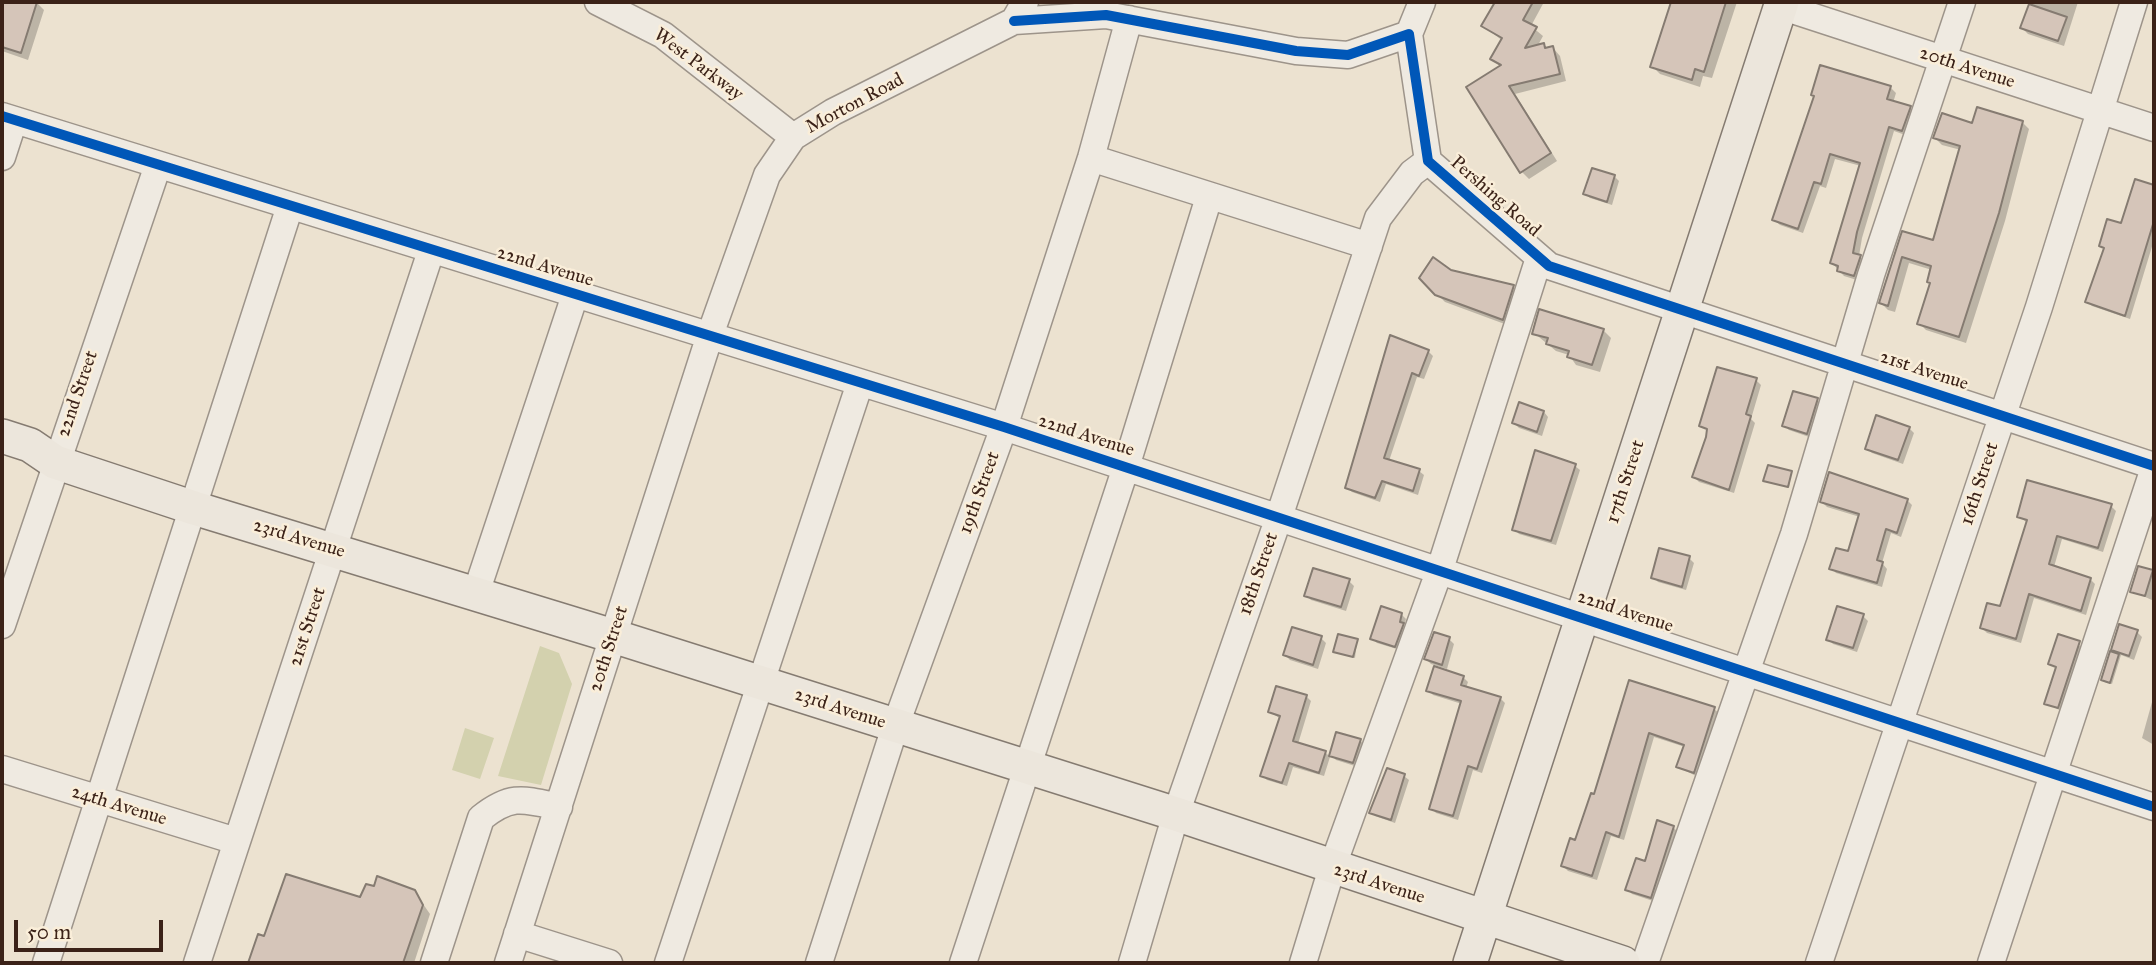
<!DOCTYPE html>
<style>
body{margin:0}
#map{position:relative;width:2156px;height:965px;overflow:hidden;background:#ece2d0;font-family:"IM FELL Great Primer",serif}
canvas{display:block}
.frame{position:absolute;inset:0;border:4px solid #3b2218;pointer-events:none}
.scale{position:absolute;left:14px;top:920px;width:149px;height:32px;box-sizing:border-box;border:4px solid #3b2218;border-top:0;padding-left:9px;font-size:21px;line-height:24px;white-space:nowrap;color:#3b2218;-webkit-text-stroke:5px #faeed9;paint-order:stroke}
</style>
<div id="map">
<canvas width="2156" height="965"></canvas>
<div class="frame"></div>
<div class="scale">50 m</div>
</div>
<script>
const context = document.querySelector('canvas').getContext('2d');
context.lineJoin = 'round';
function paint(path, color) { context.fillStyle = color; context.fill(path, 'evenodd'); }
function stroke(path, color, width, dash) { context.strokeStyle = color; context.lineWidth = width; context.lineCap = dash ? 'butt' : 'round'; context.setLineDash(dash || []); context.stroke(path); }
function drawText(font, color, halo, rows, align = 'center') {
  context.font = font + ' "IM FELL Great Primer",serif'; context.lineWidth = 5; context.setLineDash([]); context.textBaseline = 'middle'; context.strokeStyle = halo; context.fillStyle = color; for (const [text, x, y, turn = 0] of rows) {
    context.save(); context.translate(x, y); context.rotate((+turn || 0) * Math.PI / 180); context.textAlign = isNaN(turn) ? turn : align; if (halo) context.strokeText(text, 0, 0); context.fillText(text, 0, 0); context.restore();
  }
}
paint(new Path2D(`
 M540 646 559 653 572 684 541 785 498 776Z
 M465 728 494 738 480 779 452 770Z`), '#d3d1ae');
paint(new Path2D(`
 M2 2H36L44 10 28 60 2 51Z
 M1497 2H1544L1531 26 1543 36 1537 47 1553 48 1560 56 1566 81 1515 94 1557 161 1529 179 1522 172 1501 67 1493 59 1503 41 1483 26Z
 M1687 2H1737L1712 78 1703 76 1700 87 1660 74 1652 66 1681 20Z
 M2031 2H2078L2064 46 2028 34 2022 28Z
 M1890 87 1896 93 1893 103 1910 108 1915 113 1908 136 1894 131 1862 238 1859 256 1866 262 1860 281 1844 276 1832 263 1861 166 1835 159 1826 188 1820 186 1803 233 1780 225 1774 220 1816 97Z
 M2022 122 2029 129 2005 221 1966 343 1926 330 1919 323 1931 284 1932 270 1909 263 1895 312 1888 310 1881 303 1903 233 1934 243 1961 150 1942 145 1935 138 1973 125Z
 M1614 176 1619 181 1612 205 1590 198 1585 194Z
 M2137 181 2154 187V240L2130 319 2092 306 2087 301 2105 250 2101 246 2122 225Z
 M1450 271 1513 287 1521 295 1510 326 1445 302 1421 278Z
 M1603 330 1611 338 1600 372 1576 365 1569 355 1556 351 1534 333Z
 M1391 337 1428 351 1433 356 1424 379 1417 377 1389 461 1419 471 1424 475 1418 495 1386 484 1380 502 1352 492 1347 487Z
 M1756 380 1761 385 1751 419 1755 423 1734 493 1699 482 1694 477 1708 431 1701 425Z
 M1817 400 1822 405 1812 438 1789 430 1784 425Z
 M1544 412 1548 417 1542 436 1519 428 1514 423Z
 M1909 428 1914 433 1903 464 1872 453 1867 448Z
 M1575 466 1580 470 1556 545 1519 534 1514 529Z
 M1791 472 1789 488 1765 480Z
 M1907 500 1912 505 1901 537 1891 533 1882 563 1887 569 1882 587 1836 573 1831 568 1849 554 1860 517 1827 507 1822 502Z
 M2111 506 2116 511 2103 552 2062 539 2054 567 2090 579 2095 584 2086 615 2034 598 2021 643 1987 633 1982 628 2001 609 2028 523 2019 517Z
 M1689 558 1694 563 1686 590 1658 582 1653 577Z
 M2152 572 2154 574V601L2132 591Z
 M1349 581 1354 586 1346 611 1311 600 1306 595Z
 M1402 615 1406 619 1404 626 1408 629 1400 650 1377 643 1372 638Z
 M1863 616 1868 621 1857 652 1833 644 1828 639Z
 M2137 632 2142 637 2134 660 2121 655 2112 684 2105 682 2111 653 2119 655 2113 649Z
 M2059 636 2084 648 2063 712 2046 703 2057 669 2050 664Z
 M1321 638 1326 643 1318 669 1290 660 1285 655Z
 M1449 639 1454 644 1447 669 1431 664 1426 659Z
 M1357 641 1355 658 1337 653Z
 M1463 677 1468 682 1466 688 1500 698 1505 703 1482 773 1473 770 1458 820 1436 813 1431 808 1462 704 1433 695 1428 690Z
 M1630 682 1714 709 1719 713 1698 777 1678 767 1685 747 1654 737 1624 840 1611 836 1597 880 1568 871 1563 866 1595 797Z
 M2154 695V745L2142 738Z
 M1306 696 1311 701 1298 744 1325 752 1330 757 1324 776 1293 767 1287 786 1267 780 1262 775 1281 719 1270 712Z
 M1360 740 1364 745 1358 767 1336 760 1331 755Z
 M1404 776 1409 780 1395 823 1375 816 1371 812Z
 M1673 827 1678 832 1656 902 1632 894 1627 889Z
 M414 891 430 914 414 963H250L259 936 265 938 361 899Z`), '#0003');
const building = new Path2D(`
 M2 2H37L21 53 2 47Z
 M1495 2H1533L1523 20 1537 27 1525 48 1544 43 1545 48 1553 46 1560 74 1509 86 1551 153 1520 173 1466 87 1501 65 1490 59 1502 38 1481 26Z
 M1671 2H1726L1704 72 1695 69 1692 80 1650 67Z
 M2029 4 2067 17 2058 41 2020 28Z
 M1820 65 1891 86 1887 99 1911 106 1902 131 1889 127 1857 232 1853 253 1861 255 1854 276 1837 271 1838 266 1830 263 1860 163 1830 154 1821 184 1814 182 1798 229 1772 220 1814 96 1811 95Z
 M1977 107 2023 121 1999 213 1959 337 1917 324 1930 283 1927 282 1931 266 1902 257 1888 306 1879 303 1902 231 1933 240 1960 146 1933 138 1942 113 1972 123Z
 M1592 168 1615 175 1607 202 1583 194Z
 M2135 179 2154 185V221L2125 316 2085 302 2104 248 2099 246 2107 219 2121 223Z
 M1433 257 1451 270 1514 285 1503 320 1435 295 1419 278Z
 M1539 309 1604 329 1592 365 1567 357 1569 351 1546 344 1548 338 1532 334Z
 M1390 335 1429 350 1419 376 1412 373 1384 458 1420 469 1413 491 1382 481 1375 498 1345 488Z
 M1717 367 1757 378 1746 414 1751 416 1729 490 1692 477 1706 437 1707 429 1699 426Z
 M1793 391 1818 398 1807 434 1782 426Z
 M1519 402 1544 411 1537 432 1512 423Z
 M1876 415 1910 427 1898 460 1865 449Z
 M1535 450 1576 464 1551 541 1512 530Z
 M1768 465 1792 471 1788 487 1763 481Z
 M1829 472 1908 499 1897 533 1886 529 1877 560 1883 562 1877 583 1829 569 1836 548 1848 551 1859 514 1820 502Z
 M2027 480 2112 504 2098 548 2057 536 2049 564 2091 578 2081 611 2029 594 2016 639 1980 628 1987 603 2000 606 2027 520 2017 517Z
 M1659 548 1690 556 1682 587 1651 578Z
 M2138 566 2153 570 2145 596 2130 592Z
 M1313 568 1350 579 1341 607 1304 596Z
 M1381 606 1402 613 1400 622 1404 623 1395 647 1370 639Z
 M1837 606 1864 614 1853 648 1826 640Z
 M2119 624 2138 630 2129 656 2111 650Z
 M1292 627 1322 636 1313 665 1283 655Z
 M1434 632 1450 637 1442 665 1424 659Z
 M1338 634 1358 639 1353 657 1333 652Z
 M2058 634 2080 641 2058 708 2044 704 2056 667 2048 664Z
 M2110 651 2119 654 2110 683 2101 680Z
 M1434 666 1464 676 1461 685 1501 697 1477 769 1468 766 1453 816 1429 809 1461 701 1426 691Z
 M1629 680 1715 707 1694 773 1676 767 1684 745 1649 733 1619 837 1606 832 1592 876 1561 866 1570 838 1575 840 1591 793 1594 794Z
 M1276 686 1307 695 1293 741 1326 751 1319 773 1289 763 1282 783 1260 776 1280 716 1268 712Z
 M1336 732 1361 739 1353 763 1329 756Z
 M1387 768 1405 774 1391 820 1369 813Z
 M1657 820 1674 826 1651 898 1625 890 1636 858 1645 861Z
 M286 874 360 897 366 884 374 886 377 876 415 890 423 905 403 963H248L258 934 264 936Z`);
paint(building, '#d5c5b9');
stroke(building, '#857b71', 2);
const minor = new Path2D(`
 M598 2 663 35 793 137
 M1780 6 2154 128
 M1014 21 1106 15 1296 51 1348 55 1409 34 1428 161 1549 266 2154 466
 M1409 34 1422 2
 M2 116 1004 427 2154 807
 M2 157 14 120
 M1091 158 1369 246
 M476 593 575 295
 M2 625 158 165
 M2 769 236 841
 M517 934 609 963
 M46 963 290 206
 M197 963 431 251
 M434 963 481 818C511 794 523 799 559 807
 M508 963 710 335 767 175 793 137 833 112 1014 21 1025 2
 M668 963 860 383
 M819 963 895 727 1004 427 1091 158 1129 19
 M963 963 1126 467 1209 197
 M1132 963 1176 814 1279 517 1378 218 1412 173 1428 161
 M1303 963 1332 868 1440 569 1539 258
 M1645 963 1794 534 1871 275 1962 2
 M1819 963 2039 307 2134 2
 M1991 963 2154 468`);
const major = new Path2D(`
 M2 436 30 445 55 462 194 508 613 636 1176 814 1623 963
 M1470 963 1782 2`);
stroke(minor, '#9d948a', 29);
stroke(major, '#857b71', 36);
stroke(minor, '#efeae1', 26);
stroke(major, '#ece6dc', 33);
stroke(new Path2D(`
 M1014 21 1106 15 1296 51 1348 55 1409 34 1428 161 1549 266 2154 466
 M2 116 1004 427 2154 807`), '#0057b8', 10);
drawText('19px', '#3b2218', '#faeed9', [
 ["West Parkway",698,65,37],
 ["20th Avenue",1967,68,18],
 ["Morton Road",855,104,-28],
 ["Pershing Road",1495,197,41],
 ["22nd Avenue",545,267,17],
 ["21st Avenue",1924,371,18],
 ["22nd Street",78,394,-71],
 ["22nd Avenue",1086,436,18],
 ["17th Street",1626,482,-72],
 ["16th Street",1980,484,-72],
 ["19th Street",980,493,-70],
 ["23rd Avenue",299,539,17],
 ["18th Street",1259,574,-71],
 ["22nd Avenue",1625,612,18],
 ["21st Street",308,627,-72],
 ["20th Street",609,649,-72],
 ["23rd Avenue",840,709,18],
 ["24th Avenue",119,806,17],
 ["23rd Avenue",1379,884,18]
]);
</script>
